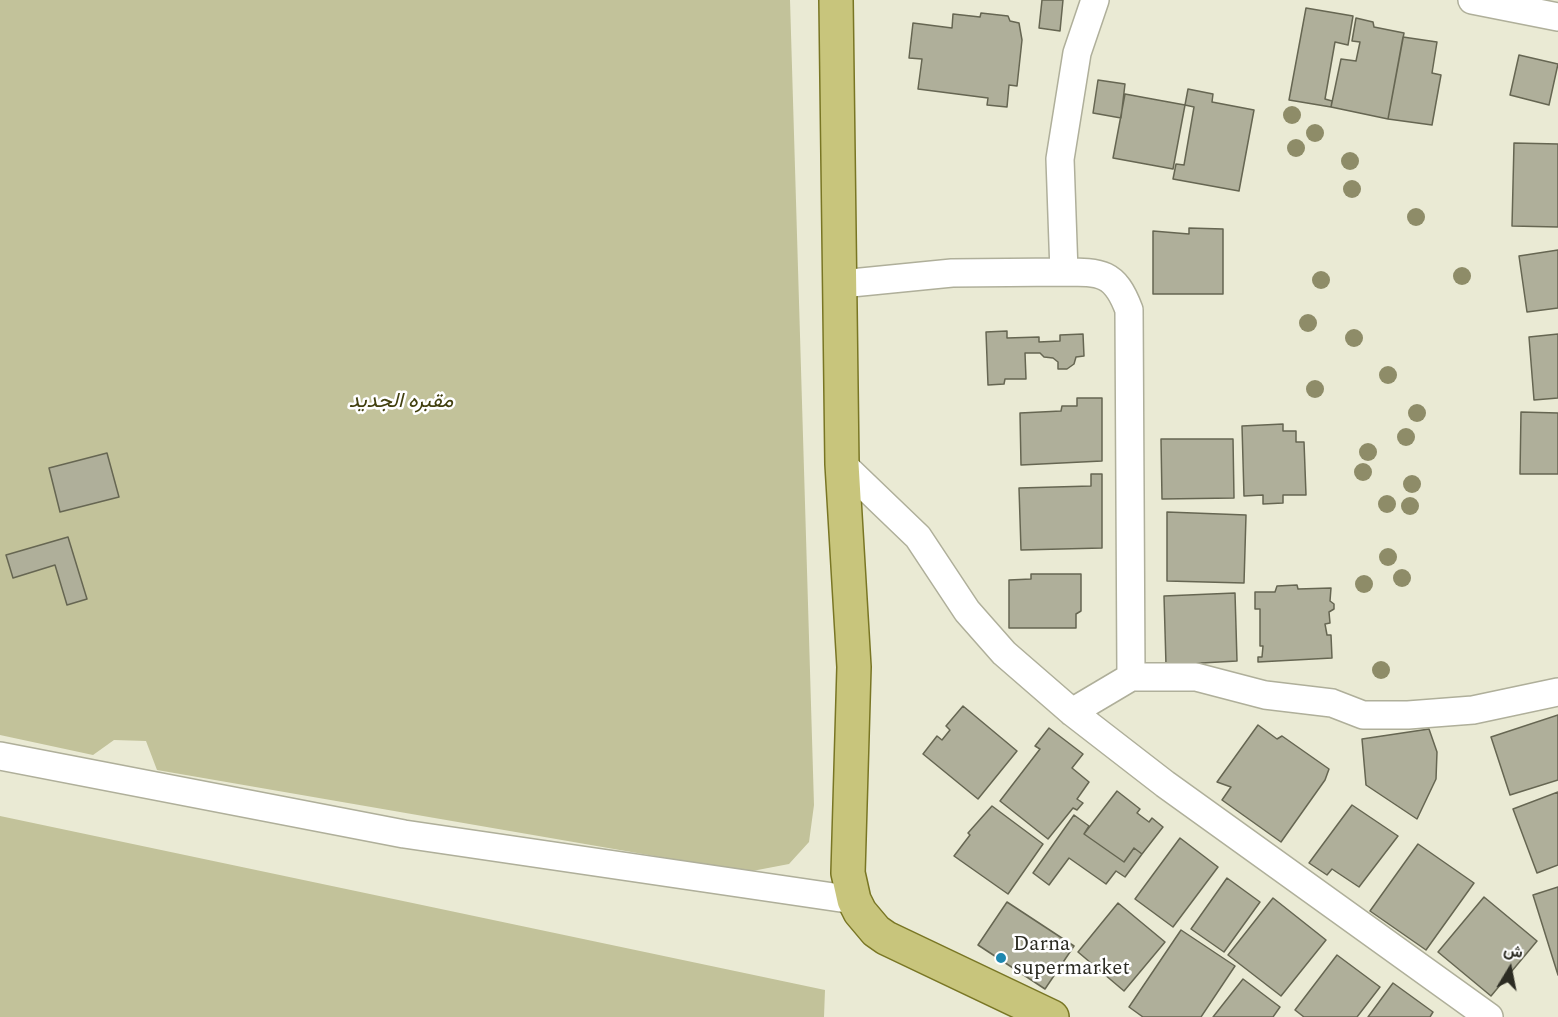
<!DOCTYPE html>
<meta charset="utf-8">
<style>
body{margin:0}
#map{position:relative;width:1558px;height:1017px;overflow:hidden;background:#eaead4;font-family:Spectral,Vazirmatn,serif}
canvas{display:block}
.north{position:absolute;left:1480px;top:939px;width:60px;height:60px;-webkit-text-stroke:4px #fff;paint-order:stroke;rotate:10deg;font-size:16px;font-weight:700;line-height:24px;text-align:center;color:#2c2c23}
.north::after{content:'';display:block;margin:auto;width:21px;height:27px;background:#2c2c23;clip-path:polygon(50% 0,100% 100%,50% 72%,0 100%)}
</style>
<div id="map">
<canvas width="1558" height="1017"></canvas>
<div class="north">ش</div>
</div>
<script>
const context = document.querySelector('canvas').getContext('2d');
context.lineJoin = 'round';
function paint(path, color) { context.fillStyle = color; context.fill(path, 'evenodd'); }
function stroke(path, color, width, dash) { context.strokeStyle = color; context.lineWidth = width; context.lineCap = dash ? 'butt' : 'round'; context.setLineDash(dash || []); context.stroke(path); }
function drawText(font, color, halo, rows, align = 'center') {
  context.font = font + ' Spectral,Vazirmatn,serif'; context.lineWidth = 5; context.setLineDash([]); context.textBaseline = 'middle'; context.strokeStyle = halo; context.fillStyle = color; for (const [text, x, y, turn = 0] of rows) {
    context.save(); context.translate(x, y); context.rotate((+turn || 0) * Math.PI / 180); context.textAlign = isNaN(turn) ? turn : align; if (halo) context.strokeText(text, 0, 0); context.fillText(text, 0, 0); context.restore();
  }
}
paint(new Path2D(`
 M0 0H790L814 805 809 842 789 864 747 872 157 770 146 741 114 740 93 755 0 735Z
 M0 816 825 990 824 1017H0Z`), '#c2c29a');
const building = new Path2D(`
 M1042 0H1063L1060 31 1039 28Z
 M1306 8 1353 16 1348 45 1335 42 1325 99 1332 101 1331 107 1289 100Z
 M981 13 1008 16 1010 21 1019 23 1022 40 1017 86 1009 85 1007 107 987 105 988 98 918 89 922 59 909 58 913 23 952 28 953 14 980 17Z
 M1356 18 1373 22 1374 27 1404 33 1388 119 1331 107 1341 59 1356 61 1360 42 1352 41Z
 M1403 37 1437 42 1432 73 1441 75 1432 125 1388 119Z
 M1519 55 1558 64 1549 105 1510 95Z
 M1098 80 1125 84 1121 118 1093 113Z
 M1188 89 1213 94 1212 102 1254 110 1239 191 1173 179 1176 164 1184 165 1194 107 1185 105Z
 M1125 94 1185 105 1173 169 1113 158Z
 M1514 143 1558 144V227L1512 226Z
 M1189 228 1223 229V294H1153V231L1189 234Z
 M1558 250V308L1527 312 1519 256Z
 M1007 331V338L1039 337V342L1060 341V335L1083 334 1084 356 1076 357 1074 364 1067 369H1058V362L1053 358 1044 357 1040 353H1025L1026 379H1005L1004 384 988 385 986 332Z
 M1558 334V398L1534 400 1529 337Z
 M1077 398H1102V461L1021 465 1020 413 1061 411 1062 406H1077Z
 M1521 412 1558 413V474H1520Z
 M1283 424V431H1296V442H1304L1306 495H1283V503L1263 504V495L1244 496 1242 426Z
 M1161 439H1233L1234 498 1162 499Z
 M107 453 119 497 60 512 49 468Z
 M1091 474H1102V548L1021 550 1019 488 1091 486Z
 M1167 512 1246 515 1244 583 1167 581Z
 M68 537 87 599 67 605 55 565 13 578 6 555Z
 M1031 574H1081V611L1076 614V628H1009V580L1031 579Z
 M1297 585 1298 589 1331 588 1330 601 1334 604V609L1329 612 1330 623 1325 624 1327 635H1331L1332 658 1258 662V657H1262L1263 646H1260V609H1255V592H1275L1277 586Z
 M1235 593 1237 661 1166 665 1164 596Z
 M963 706 1017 751 978 799 923 754 937 736 942 740 950 730 946 726Z
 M1558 715V780L1510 795 1491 737Z
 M1258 725 1277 739 1282 736 1329 769 1325 780 1281 842 1222 800 1231 787 1217 782Z
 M1049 728 1083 754 1072 768 1089 782 1077 799 1083 803 1077 810 1073 808 1048 839 1000 801 1040 749 1035 746Z
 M1429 729 1437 752 1436 779 1417 819 1366 785 1362 739Z
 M1117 791 1140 809 1137 813 1149 822 1152 818 1163 827 1142 854 1134 848 1124 862 1084 834Z
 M1558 792V865L1537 873 1513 809Z
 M1352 805 1398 836 1359 887 1332 869 1327 875 1309 863Z
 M992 806 1043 844 1008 894 954 856 970 835 968 833Z
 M1074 815 1089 826 1084 834 1124 862 1134 848 1142 854 1125 877 1116 871 1106 884 1069 858 1049 885 1033 873Z
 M1180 838 1218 867 1173 927 1135 899Z
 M1418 844 1474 883 1426 950 1370 911Z
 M1227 878 1260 902 1224 952 1191 929Z
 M1558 887V975L1533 895Z
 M1484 897 1537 941 1491 996 1438 952Z
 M1273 898 1326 940 1281 996 1228 955Z
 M1007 902 1074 946 1045 989 978 945Z
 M1118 903 1165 942 1124 991 1078 952Z
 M1181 930 1235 966 1201 1017H1143L1129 1007Z
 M1337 955 1380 987 1357 1017H1304L1295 1010Z
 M1243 979 1280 1007 1273 1017H1213Z
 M1393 983 1433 1012 1430 1017H1368Z`);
paint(building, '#afaf9a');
stroke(building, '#666652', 1.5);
const minor = new Path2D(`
 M1472 0 1558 17
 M1064 272C1101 272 1115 272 1129 310L1131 677
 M841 284 952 273 1064 272 1060 159 1077 53 1095 0
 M842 464 918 537 967 611 1004 653 1072 712 1165 784 1489 1017
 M1072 712 1131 677H1196L1265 695 1332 703 1363 715H1408L1473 710 1558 692
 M0 756 404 834 854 900`);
const major = new Path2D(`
 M836 0 842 464 854 667 848 873 854 900 860 912 876 931 886 938 1052 1017`);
stroke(minor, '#afaf9a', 30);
stroke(major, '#797624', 36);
stroke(minor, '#fff', 27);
stroke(major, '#c8c57c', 33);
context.fillStyle = '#8e8c68';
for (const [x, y] of [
 [1292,115],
 [1315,133],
 [1296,148],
 [1350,161],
 [1352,189],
 [1416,217],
 [1462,276],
 [1321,280],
 [1308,323],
 [1354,338],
 [1388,375],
 [1315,389],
 [1417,413],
 [1406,437],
 [1368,452],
 [1363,472],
 [1412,484],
 [1387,504],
 [1410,506],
 [1388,557],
 [1402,578],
 [1364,584],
 [1381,670]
]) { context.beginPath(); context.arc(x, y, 9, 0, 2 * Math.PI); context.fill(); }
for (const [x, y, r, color] of [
 [1001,958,6,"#1e87af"]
]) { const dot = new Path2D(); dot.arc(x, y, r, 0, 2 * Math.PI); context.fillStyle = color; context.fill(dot); stroke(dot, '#fff', 2); }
drawText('italic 21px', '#42400f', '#fff', [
 ["مقبره الجديد",401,403]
]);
drawText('21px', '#2c2c23', '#fff', [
 ["Darna",1013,946],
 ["supermarket",1013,970]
], 'left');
</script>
